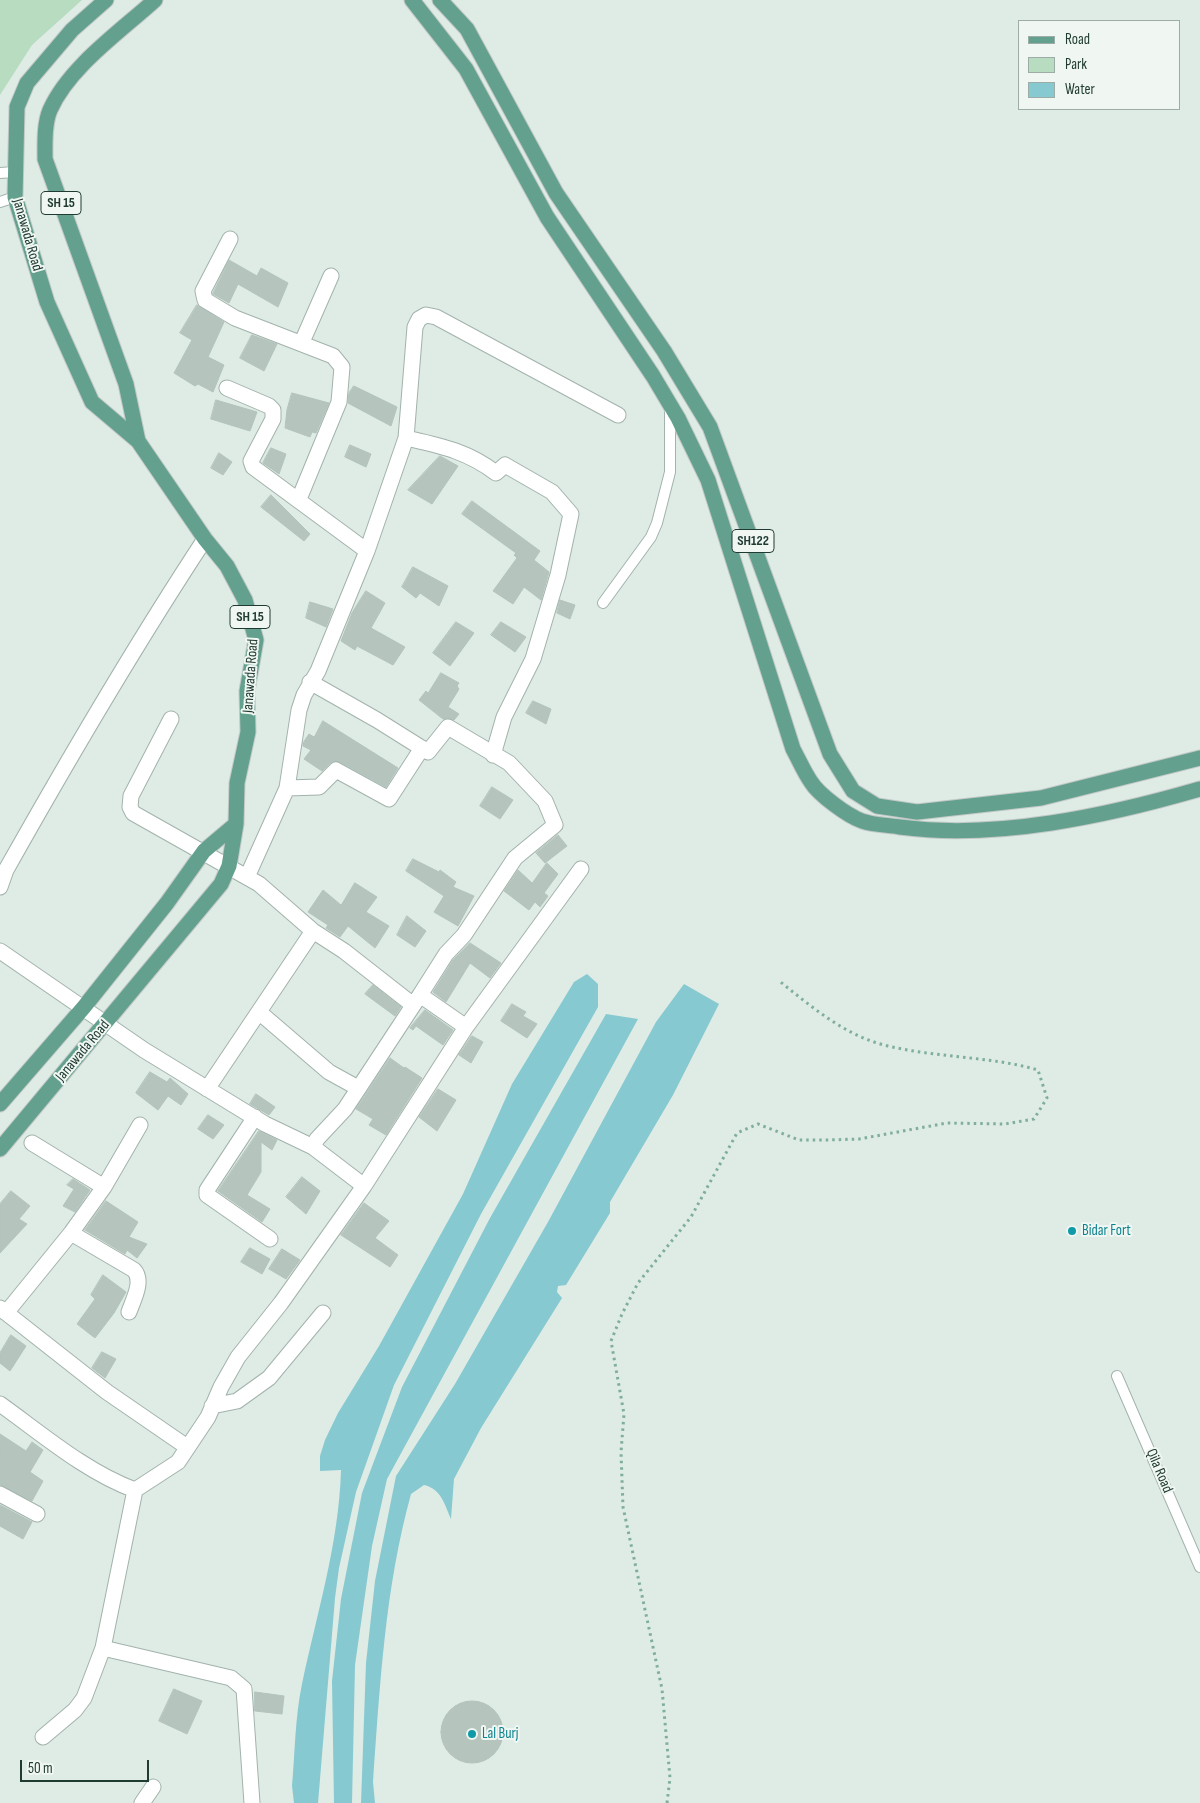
<!DOCTYPE html>
<style>
body{margin:0}
#map{position:relative;width:1200px;height:1803px;overflow:hidden;background:#dfebe5;font-family:"Sofia Sans Condensed",sans-serif}
canvas{display:block}
.legend{position:absolute;left:1018px;top:20px;width:162px;height:90px;box-sizing:border-box;background:#f0f7f3;border:1px solid #9daca6;margin:0;padding:6px 9px;list-style:none;font-size:15px;color:#203b32}
.legend li{display:flex;align-items:center;gap:10px;height:25px}
.legend b{width:25px;border:1px solid #9daca6}
.scale{position:absolute;left:20px;top:1760px;width:129px;height:22px;box-sizing:border-box;border:2px solid #203b32;border-top:0;padding-left:6px;font-size:15px;line-height:18px;white-space:nowrap;color:#203b32;-webkit-text-stroke:4px #f0f7f3;paint-order:stroke}
</style>
<div id="map">
<canvas width="1200" height="1803"></canvas>
<ul class="legend">
<li><b style="height:6px;background:#63a08e"></b>Road</li>
<li><b style="height:14px;background:#b8dcc0"></b>Park</li>
<li><b style="height:14px;background:#86c9d0"></b>Water</li>
</ul>
<div class="scale">50 m</div>
</div>
<script>
const context = document.querySelector('canvas').getContext('2d');
context.lineJoin = 'round';
function paint(path, color) { context.fillStyle = color; context.fill(path, 'evenodd'); }
function stroke(path, color, width, dash) { context.strokeStyle = color; context.lineWidth = width; context.lineCap = dash ? 'butt' : 'round'; context.setLineDash(dash || []); context.stroke(path); }
function drawText(font, color, halo, rows, align = 'center') {
  context.font = font + ' "Sofia Sans Condensed",sans-serif'; context.lineWidth = 4; context.setLineDash([]); context.textBaseline = 'middle'; context.strokeStyle = halo; context.fillStyle = color; for (const [text, x, y, turn = 0] of rows) {
    context.save(); context.translate(x, y); context.rotate((+turn || 0) * Math.PI / 180); context.textAlign = isNaN(turn) ? turn : align; if (halo) context.strokeText(text, 0, 0); context.fillText(text, 0, 0); context.restore();
  }
}
paint(new Path2D(`
 M0 0H82L32 45 0 95Z`), '#b8dcc0');
paint(new Path2D(`
 M587 974 598 984V1007L481 1214 394 1385 356 1492 339 1568 335 1598 318 1803H294L292 1786C295 1753 295 1717 302 1684 317 1613 339 1543 341 1470L320 1471V1456L325 1440 338 1413 379 1346 463 1194 512 1084 574 982Z
 M684 984 719 1004 673 1095 610 1202V1213L566 1285 558 1286 557 1292 562 1298 481 1428 454 1479 451 1519C444 1503 441 1489 424 1485L411 1494C385 1588 380 1685 373 1782L375 1803H361L366 1663 375 1581 396 1476 455 1384 548 1222 656 1022Z
 M606 1014 638 1019 387 1479 372 1546 355 1665 352 1803H334L332 1681 341 1599 362 1493 402 1387 490 1218Z`), '#86c9d0');
const building = new Path2D(`
 M229 260 257 276 261 268 288 283 278 307 238 284 229 303 213 294Z
 M197 305 224 322 208 357 224 365 213 392 198 384 195 386 174 373 192 340 180 333Z
 M252 335 277 344 264 371 240 358Z
 M354 386 397 407 391 426 348 403 349 393Z
 M292 393 329 403 316 433 312 432 310 437 285 428 287 410Z
 M216 400 257 412 250 431 211 419Z
 M350 445 371 454 366 467 345 457Z
 M271 448 286 454 279 474 263 463Z
 M219 453 232 462 223 475 211 468Z
 M440 456 458 466 432 504 408 490Z
 M271 495 310 534 304 541 261 507Z
 M472 501 540 551 534 560 549 572 541 600 524 587 513 604 493 591 517 558 514 555 516 553 462 514Z
 M413 567 448 586 439 606 420 593 416 598 402 587Z
 M366 591 385 603 371 628 405 647 393 665 357 646 355 650 341 641 352 613Z
 M560 600 575 605 570 619 557 613Z
 M310 602 333 609 326 627 306 618Z
 M456 622 474 633 450 666 433 653Z
 M501 622 526 637 515 652 491 635Z
 M441 673 459 683 457 686 459 689 448 707 459 714 454 720 443 719 419 700 426 691 428 693Z
 M533 701 551 709 546 724 526 713Z
 M323 721 398 768 386 787 340 762 330 763 322 771 304 759 311 750 303 746V743L309 734 314 737Z
 M492 787 513 800 500 819 480 806Z
 M558 835 567 846 545 863 536 853Z
 M413 859 439 872 440 870 456 882 453 887 474 896 458 926 434 912 444 896 406 871Z
 M547 863 558 874 544 893 548 896 540 907 535 902 529 910 504 891 518 870 532 883Z
 M355 883 377 897 366 912 389 926 375 948 348 926 340 937 326 928 328 925 308 912 323 890 341 905Z
 M407 916 426 931 415 947 397 935Z
 M470 943 501 963 490 978 470 963 446 1002 433 992 453 960Z
 M373 985 401 1007 395 1016 365 994Z
 M512 1004 526 1012 523 1016 537 1024 527 1038 501 1021Z
 M425 1010 453 1030 443 1045 416 1026 413 1030 410 1028Z
 M472 1036 483 1042 471 1063 459 1055Z
 M390 1058 404 1068 405 1067 422 1078 386 1135 369 1125 373 1119 356 1109Z
 M150 1072 167 1082 170 1078 188 1094 181 1105 168 1096 158 1110 136 1093Z
 M438 1089 456 1100 437 1131 419 1117Z
 M256 1094 275 1107 269 1115 250 1104Z
 M208 1115 224 1125 213 1139 198 1129Z
 M259 1131 277 1140 272 1150 261 1142V1172L247 1195 270 1209 262 1222 218 1191Z
 M302 1177 320 1191 306 1214 286 1197Z
 M73 1179 90 1190 75 1212 63 1206 74 1189 67 1185Z
 M11 1191 30 1206 19 1219 27 1224 0 1253V1204Z
 M106 1201 138 1222 129 1237 147 1244 137 1258 127 1250 125 1254 85 1230Z
 M364 1203 389 1221 375 1238 398 1255 390 1267 341 1235Z
 M250 1248 270 1259 262 1274 241 1262Z
 M282 1249 300 1260 286 1279 269 1269Z
 M103 1275 126 1292 114 1313 95 1338 77 1324 95 1299 91 1295Z
 M11 1335 26 1346 10 1371 0 1363V1353Z
 M102 1352 116 1359 105 1378 92 1368Z
 M0 1434 26 1451 32 1442 43 1450 30 1472 43 1481 32 1501 0 1485Z
 M0 1505 32 1522 23 1539 0 1526Z
 M174 1689 202 1701 187 1734 159 1721Z
 M255 1692 284 1696 282 1714 255 1711Z
 M441 1732a31 31 0 1 1 62 0a31 31 0 1 1-62 0Z`);
paint(building, '#b5c5be');
stroke(building, '#b2c4bc', 1);
const lane = new Path2D(`
 M0 173 14 172
 M0 202 15 197
 M603 603 651 537 657 523 670 472V407
 M1117 1376 1200 1567`);
const street = new Path2D(`
 M230 239 203 291 205 300 235 318 333 356 342 367 339 402 299 499
 M302 342 331 276
 M227 388 269 406 273 410V419L251 461 253 467 367 551
 M406 438C441 446 467 451 496 473L505 465 552 492 571 514 558 575 533 659 504 717 493 755
 M310 682 377 720 428 752 448 727 509 763 545 801 555 825 515 858 464 935 446 954 420 995
 M171 719 131 796 130 807 133 813 259 884 313 931 344 951 413 1005
 M287 788 319 787 336 770 389 799 422 748
 M247 877 287 788 299 710 304 695 318 671 367 551 406 438 415 327 419 319 426 315 436 317 618 415
 M0 887 6 870C69 758 134 647 205 539
 M0 951 144 1050 265 1124 313 1147 317 1139 345 1109 420 995 466 1027
 M259 1012 329 1072 358 1088
 M207 1089 313 931
 M255 1117 207 1190V1195L270 1239
 M32 1143 104 1187
 M364 1186 466 1027 581 869
 M71 1233 134 1270C144 1281 133 1300 129 1312
 M0 1308 107 1392 187 1447
 M6 1313 71 1233 104 1187 140 1125
 M0 1404C42 1434 86 1472 135 1490L103 1648 231 1678 244 1689 252 1803
 M212 1406 237 1401 269 1378 323 1313
 M135 1490 178 1462 208 1417 221 1387 238 1357 281 1303 364 1186 313 1147
 M0 1494 37 1514
 M43 1737 75 1710 84 1698 103 1648
 M142 1803 153 1787`);
const primary = new Path2D(`
 M412 0 466 69 547 217 653 376 678 418 708 480 793 749C799 760 804 772 811 782 819 795 848 816 862 821 873 825 888 825 900 827 996 840 1107 816 1200 789
 M440 0 467 29 556 193 664 351 710 427 830 754 853 791 877 806 917 812 1041 798 1200 758
 M138 441 126 384 45 159C45 144 44 124 50 110 69 67 121 31 155 0
 M0 1104 84 1007 167 903 204 851 236 824
 M0 1149 221 884 229 866 236 824 237 783 248 732 247 691 256 640 245 600 227 566 205 539 138 441 92 402 47 302 15 197 17 107 27 83 72 30 106 0`);
stroke(lane, '#a2b3ac', 12);
stroke(street, '#a2b3ac', 17);
stroke(primary, '#c1c8c6', 17);
stroke(new Path2D(`
 M667 1803 670 1778 662 1689 623 1507 621 1452 624 1414 611 1341 622 1314 638 1283 691 1217 737 1133 758 1124 799 1140H828L859 1139 947 1123 1005 1124 1034 1119 1047 1098 1038 1070C990 1056 938 1058 888 1046 845 1036 812 1007 778 980`), '#7fae9d', 3, [2.5, 4]);
stroke(lane, '#fff', 10);
stroke(street, '#fff', 15);
stroke(primary, '#63a08e', 15);
for (const [x, y, r, color] of [
 [1072,1231,5,"#0f9aa8"],
 [472,1734,5,"#0f9aa8"]
]) { const dot = new Path2D(); dot.arc(x, y, r, 0, 2 * Math.PI); context.fillStyle = color; context.fill(dot); stroke(dot, '#f0f7f3', 2); }
for (const [x, y, w] of [
 [61,203,40],
 [753,541,42],
 [250,617,40]
]) { const box = new Path2D(); box.roundRect(x - w / 2, y - 11.5, w, 23, 4); context.fillStyle = '#f0f7f3'; context.fill(box); stroke(box, '#203b32', 1); }
drawText('bold 14px', '#203b32', null, [
 ["SH 15",61,203],
 ["SH122",753,541],
 ["SH 15",250,617]
]);
drawText('15px', '#203b32', '#f0f7f3', [
 ["Janawada Road",27,235,74],
 ["Janawada Road",251,676,-86],
 ["Janawada Road",83,1051,-50],
 ["Qila Road",1159,1471,67]
]);
drawText('15px', '#0d838f', '#f0f7f3', [
 ["Bidar Fort",1082,1231],
 ["Lal Burj",482,1734]
], 'left');
</script>
